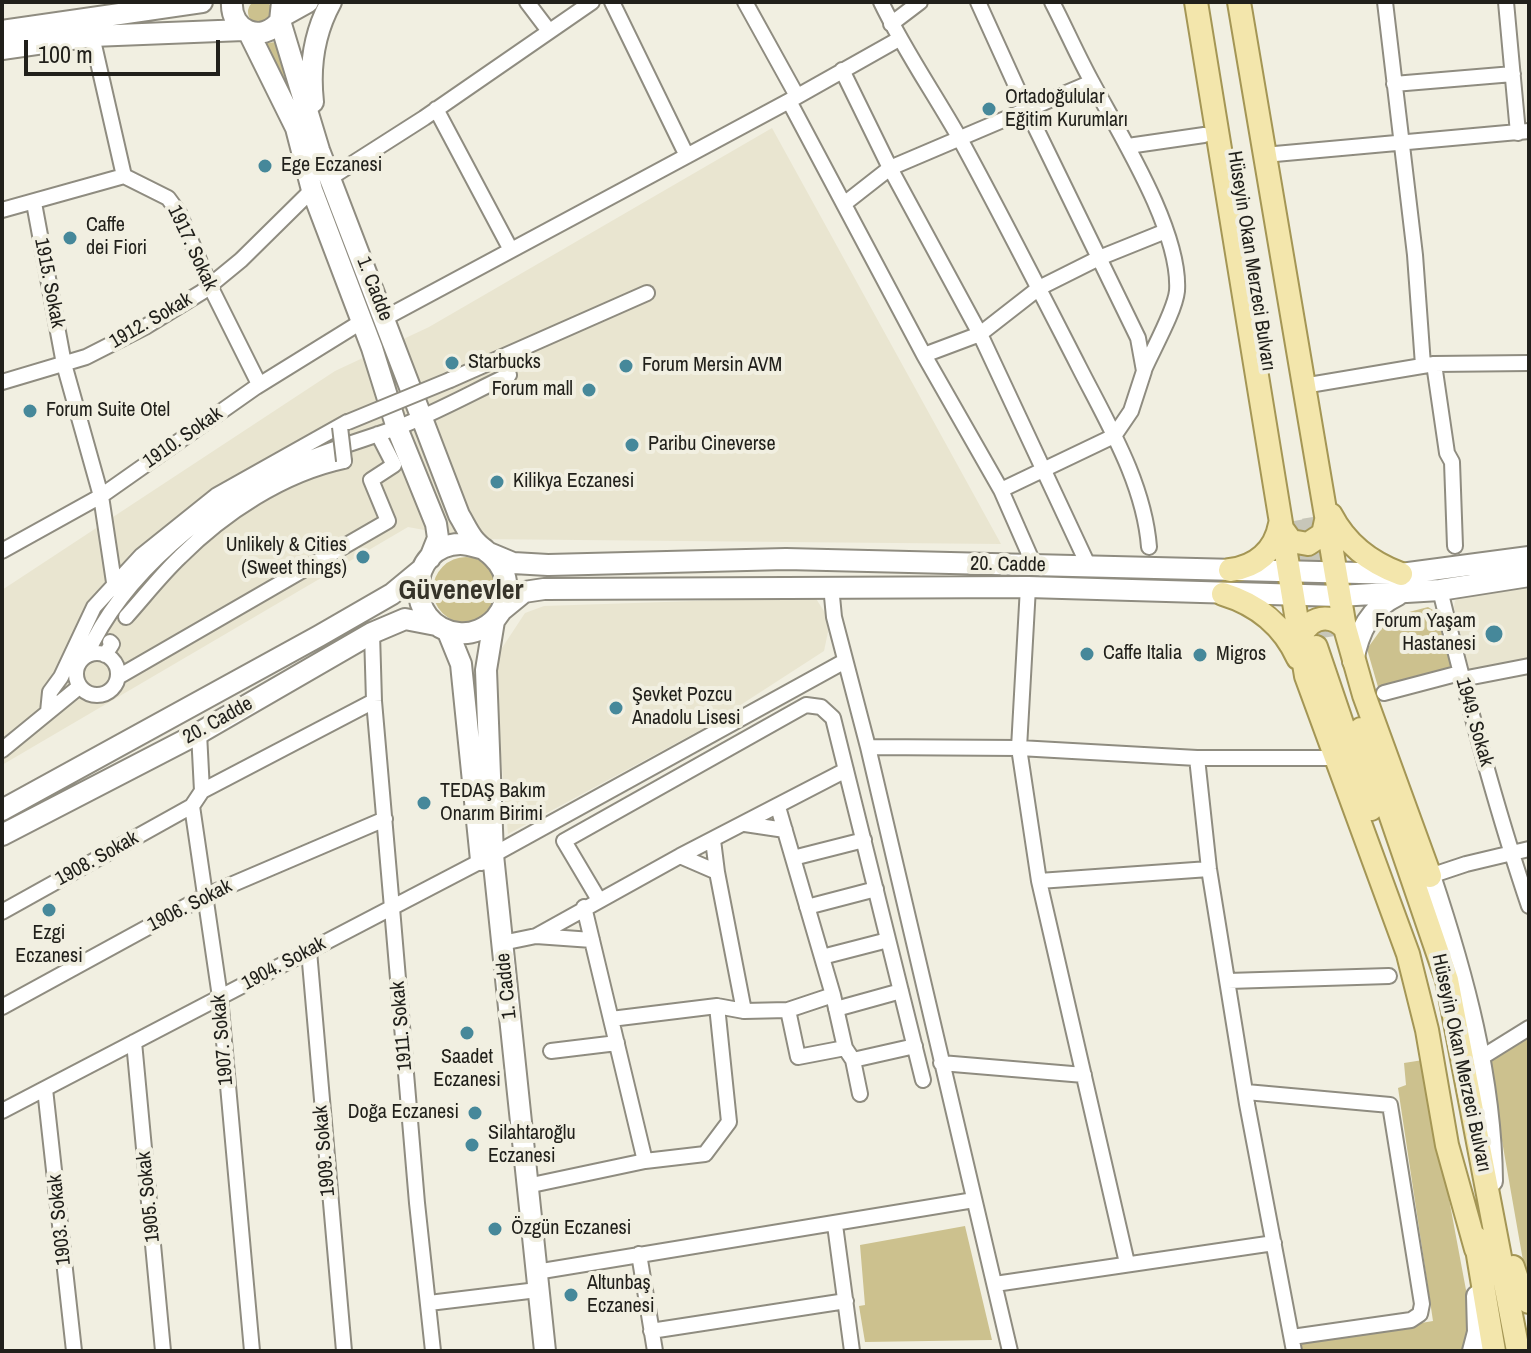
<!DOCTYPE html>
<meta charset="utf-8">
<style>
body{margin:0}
#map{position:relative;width:1531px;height:1353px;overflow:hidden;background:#f1efe1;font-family:"Archivo Narrow",sans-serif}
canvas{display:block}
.frame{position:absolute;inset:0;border:4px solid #21201b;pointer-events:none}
.scale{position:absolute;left:24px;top:40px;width:196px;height:36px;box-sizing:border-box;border:4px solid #21201b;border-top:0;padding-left:10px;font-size:24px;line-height:28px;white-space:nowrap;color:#21201b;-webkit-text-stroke:6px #f1efe1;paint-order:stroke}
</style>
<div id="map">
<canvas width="1531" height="1353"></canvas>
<div class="frame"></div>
<div class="scale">100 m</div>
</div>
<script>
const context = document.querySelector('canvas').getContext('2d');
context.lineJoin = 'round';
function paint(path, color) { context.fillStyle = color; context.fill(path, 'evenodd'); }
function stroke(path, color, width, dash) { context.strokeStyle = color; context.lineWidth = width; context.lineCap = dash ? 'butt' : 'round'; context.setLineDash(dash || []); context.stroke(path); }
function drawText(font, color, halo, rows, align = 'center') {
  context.font = font + ' "Archivo Narrow",sans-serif'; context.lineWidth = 8; context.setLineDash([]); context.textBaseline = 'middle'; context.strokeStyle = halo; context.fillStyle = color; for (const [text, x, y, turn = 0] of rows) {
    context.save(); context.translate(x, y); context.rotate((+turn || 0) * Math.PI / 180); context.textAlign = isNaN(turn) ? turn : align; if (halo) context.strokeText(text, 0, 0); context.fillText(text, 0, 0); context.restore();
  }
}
paint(new Path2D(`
 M772 128 1001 544 473 539 408 527 2 765V590L335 371 429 327Z
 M1529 588V660L1470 673 1454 607 1455 601 1459 598Z
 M815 597 827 616 828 632 824 651 708 726 508 834 495 691 500 651 525 613 544 606Z`), '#e9e5d0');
paint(new Path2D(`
 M248 12a12 12 0 1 1 24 0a12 12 0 1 1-24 0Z
 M276 42 293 107 257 44Z
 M433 590a33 33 0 1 1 66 0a33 33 0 1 1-66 0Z
 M1428 607 1438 613 1453 668 1378 687 1367 649 1390 617Z
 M1529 1035V1275L1525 1272 1488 1061Z
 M1423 1060 1469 1306C1469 1323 1468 1336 1461 1351H1302L1301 1343 1433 1321 1398 1088 1406 1085 1404 1063Z
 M965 1226 992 1340 865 1342 859 1306 865 1305 860 1245Z`), '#ccc18e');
stroke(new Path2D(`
 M1313 517 1333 645
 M1294 521 1315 642`), '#c7c6b9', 22, [22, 11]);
const street = new Path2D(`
 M527 2 549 31
 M612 2 687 156
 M745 2 797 96
 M881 2C904 50 934 93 960 139 1001 214 1040 291 1079 367 1108 424 1144 483 1149 547
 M978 2 1027 110 1138 338 1144 371 1131 411 1114 436 1001 490
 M1052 2C1066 29 1078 57 1093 84 1121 136 1181 232 1177 291 1175 311 1152 351 1144 370
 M1385 2 1415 255 1423 365
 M1506 2 1518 133
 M891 24 920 2
 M92 36 124 176 168 198 179 213 210 286 259 384
 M842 70 890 168 980 334 1089 567
 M1394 84 1513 74
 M789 101 924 355 1001 490 1034 565
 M436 109 511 250
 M1128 146 1204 135
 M1264 155 1529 131
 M330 178 424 118 592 2
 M34 203 64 364 101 496 115 589
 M844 204 890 168 1092 82
 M2 210 124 176
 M385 318 789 101 899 39
 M924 355 980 334 1039 288 1099 258 1166 231
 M1434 364 1447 453 1452 462 1455 546
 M450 380 647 293
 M2 382 86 357 145 327 202 292 241 260 312 190
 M1303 386 1434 364 1529 363
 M2 551 101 496 256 387 361 322
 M831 586 834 617 868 747 1010 1351
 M1028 587 1019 748 1039 881 1127 1263
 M1440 590C1466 696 1494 803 1529 906
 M126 617C144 597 161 575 180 557 224 513 283 474 344 461
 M372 633 374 701 392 908 417 1203 433 1351
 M76 674a21 21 0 1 1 42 0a21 21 0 1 1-42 0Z
 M105 655 112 644 110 642
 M86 656C123 573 209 504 291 466 326 450 363 440 399 427 437 412 473 392 509 375
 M118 677 388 521 371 480 394 465 378 434
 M1462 679 1529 666
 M1384 693 1460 673
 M48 712 50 692 61 677 94 607 141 556 217 495 347 422
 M199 733 202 791 192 806 220 997 252 1351
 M868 747 1019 748 1197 758H1336
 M2 750 79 687
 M1197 758 1209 869 1247 1104 1294 1351
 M202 791 374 701
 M745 824 785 830
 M713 840 717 872 744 1011
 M493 855 845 661
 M680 856 717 872
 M793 858 864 840
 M1430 876 1466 864 1529 849
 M1039 881 1209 869
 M599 900 564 841 806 705 821 707 833 718 923 1080
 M584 907 645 1161
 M807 907 876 889
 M2 912 192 806
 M536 936 592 940
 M502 943 536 936 680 856 846 770
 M309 951 344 1351
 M822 957 888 940
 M1228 981 1389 976
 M833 995 845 1048 853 1060 860 1094
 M2 1007 205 896 385 819
 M836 1009 901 991
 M788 1010 798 1057 845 1048
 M611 1019 717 1006 744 1011 788 1010 833 995 778 807
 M134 1042 163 1351
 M551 1051 617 1043
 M1479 1059 1529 1028
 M853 1060 915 1046
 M941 1063 1084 1075
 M45 1089 74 1351
 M1246 1092 1390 1105 1422 1304 1420 1314 1411 1320 1292 1337
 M2 1111 481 861
 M527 1186 645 1161 705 1154 729 1122 717 1006
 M835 1225 852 1351
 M639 1254 655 1351
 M536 1272 974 1200
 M995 1284 1274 1243
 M429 1303 529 1291
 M651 1331 846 1301`);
const secondary = new Path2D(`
 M232 2C230 31 262 44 280 21L282 2
 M281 17 308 2
 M280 21 319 150 459 515C464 523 468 533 475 541 480 547 487 551 493 557 510 573 511 600 496 618 487 628 472 635 458 633 403 626 407 545 460 544 468 544 476 547 484 549
 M2 31 202 2
 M248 31 296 128 312 190 372 348 397 428 436 524 438 538 430 558
 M2 49 92 36 244 30
 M313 102C309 66 314 33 331 2
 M489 553 513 563 548 565 786 559 1401 574 1529 557
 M502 610 524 592 544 589 1028 587 1339 596 1440 590 1529 576
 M494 621 486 670 493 855 545 1351
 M448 632 461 664 481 860
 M1353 661C1359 631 1369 609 1398 595
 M2 810 319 636 392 594 421 570
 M2 835 199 733 372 633 405 619 436 625
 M1430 876C1463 975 1491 1077 1492 1181
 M1473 1351 1478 1332 1477 1296`);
const primary = new Path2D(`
 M1196 2 1306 676 1408 954 1427 1030 1447 1145 1476 1249
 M1239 2 1345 628 1364 695 1430 876
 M1331 515C1346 544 1371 563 1401 574
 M1283 530 1291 541 1308 544 1323 534 1327 516
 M1230 570C1256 567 1275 551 1280 524
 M1223 594C1256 604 1283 625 1298 658
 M1300 644C1303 619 1328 610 1345 628
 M1316 647 1371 809
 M1361 729 1447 980 1518 1351
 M1475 1237 1494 1351
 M1513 1267 1521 1291 1529 1302`);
stroke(street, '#8f8c80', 18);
stroke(secondary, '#8f8c80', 24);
stroke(primary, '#a49655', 26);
stroke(street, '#fff', 14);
stroke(secondary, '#fff', 20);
stroke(primary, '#f3e6ac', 22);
const streetBridge = new Path2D(`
 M348 422 450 380
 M340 427 344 461`);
stroke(streetBridge, '#8f8c80', 18, []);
stroke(streetBridge, '#fff', 14);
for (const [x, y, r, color] of [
 [989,109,8,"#46889a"],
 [265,166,8,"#46889a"],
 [70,238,8,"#46889a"],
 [452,363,8,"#46889a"],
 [626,366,8,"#46889a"],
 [589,390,8,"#46889a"],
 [30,411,8,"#46889a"],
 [632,445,8,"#46889a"],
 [497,482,8,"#46889a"],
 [363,557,8,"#46889a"],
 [1494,634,10,"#46889a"],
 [1087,654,8,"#46889a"],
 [1200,655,8,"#46889a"],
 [616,708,8,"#46889a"],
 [424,803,8,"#46889a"],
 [49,910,8,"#46889a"],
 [467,1033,8,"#46889a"],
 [475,1113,8,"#46889a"],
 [472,1145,8,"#46889a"],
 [495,1229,8,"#46889a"],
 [571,1295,8,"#46889a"]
]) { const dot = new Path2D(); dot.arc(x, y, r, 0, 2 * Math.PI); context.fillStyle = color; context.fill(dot); stroke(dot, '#f1efe1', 3); }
drawText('20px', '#21201b', '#f1efe1', [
 ["Ortadoğulular",1005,98],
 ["Eğitim Kurumları",1005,121],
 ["Ege Eczanesi",281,166],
 ["Caffe",86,226],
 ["dei Fiori",86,249],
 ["Starbucks",468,363],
 ["Forum Mersin AVM",642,366],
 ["Forum mall",573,390,"right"],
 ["Forum Suite Otel",46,411],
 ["Paribu Cineverse",648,445],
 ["Kilikya Eczanesi",513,482],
 ["Unlikely & Cities",347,546,"right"],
 ["(Sweet things)",347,569,"right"],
 ["Forum Yaşam",1476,622,"right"],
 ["Hastanesi",1476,645,"right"],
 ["Caffe Italia",1103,654],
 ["Migros",1216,655],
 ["Şevket Pozcu",632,696],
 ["Anadolu Lisesi",632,719],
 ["TEDAŞ Bakım",440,792],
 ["Onarım Birimi",440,815],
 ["Ezgi",49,934,"center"],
 ["Eczanesi",49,957,"center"],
 ["Saadet",467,1058,"center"],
 ["Eczanesi",467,1081,"center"],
 ["Doğa Eczanesi",459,1113,"right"],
 ["Silahtaroğlu",488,1134],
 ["Eczanesi",488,1157],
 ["Özgün Eczanesi",511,1229],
 ["Altunbaş",587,1284],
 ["Eczanesi",587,1307]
], 'left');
drawText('20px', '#21201b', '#f1efe1', [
 ["1917. Sokak",192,248,65],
 ["Hüseyin Okan Merzeci Bulvarı",1251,261,81],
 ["1915. Sokak",49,283,79],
 ["1. Cadde",374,289,69],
 ["1912. Sokak",151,321,-30],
 ["1910. Sokak",183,438,-35],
 ["20. Cadde",1008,565,1],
 ["20. Cadde",218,721,-29],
 ["1949. Sokak",1474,722,74],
 ["1908. Sokak",97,859,-29],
 ["1906. Sokak",190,906,-27],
 ["1904. Sokak",284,964,-28],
 ["1. Cadde",507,986,-96],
 ["1911. Sokak",402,1026,-95],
 ["1907. Sokak",223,1040,-95],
 ["Hüseyin Okan Merzeci Bulvarı",1461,1063,78],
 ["1909. Sokak",325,1151,-95],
 ["1905. Sokak",149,1197,-96],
 ["1903. Sokak",60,1220,-96]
]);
drawText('bold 28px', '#363329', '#f1efe1', [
 ["Güvenevler",461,591]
]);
</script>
